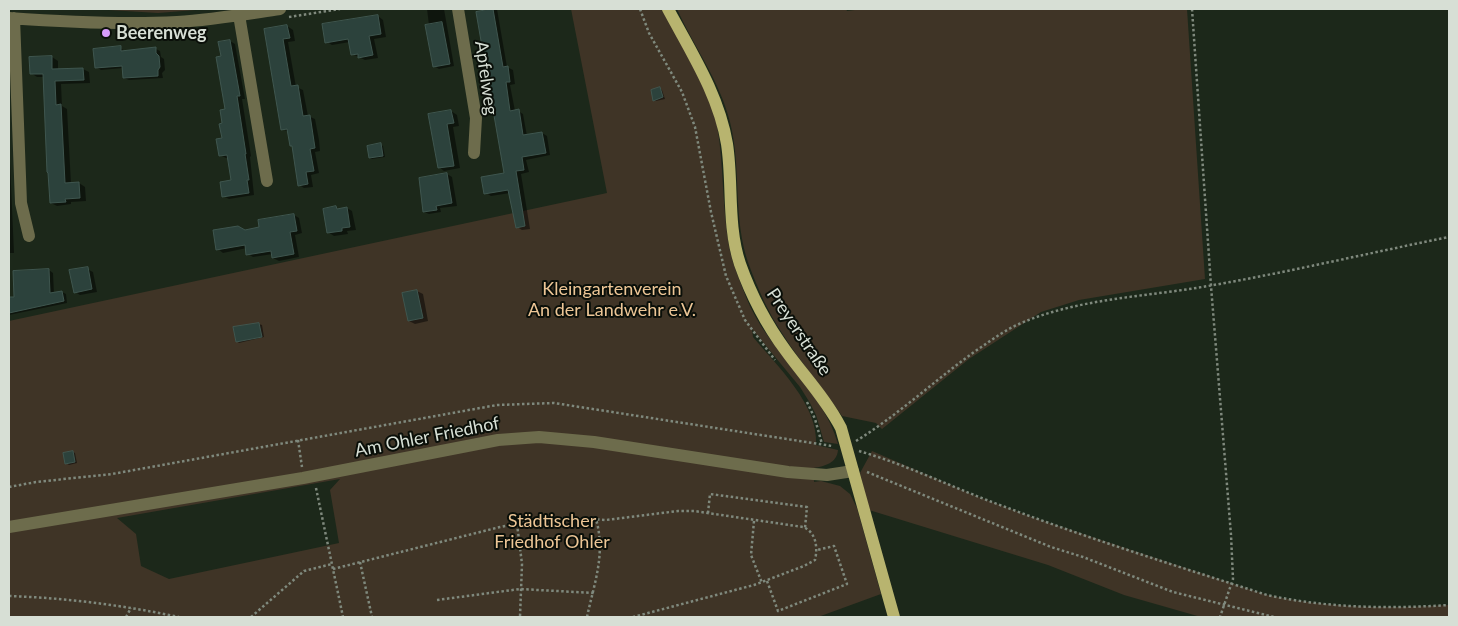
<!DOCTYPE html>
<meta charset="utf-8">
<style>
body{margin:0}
#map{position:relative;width:1458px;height:626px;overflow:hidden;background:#1c281a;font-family:Lato,sans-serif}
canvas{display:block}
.frame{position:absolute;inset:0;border:10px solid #d7dfd5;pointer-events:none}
</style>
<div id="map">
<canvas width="1458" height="626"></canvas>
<div class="frame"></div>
</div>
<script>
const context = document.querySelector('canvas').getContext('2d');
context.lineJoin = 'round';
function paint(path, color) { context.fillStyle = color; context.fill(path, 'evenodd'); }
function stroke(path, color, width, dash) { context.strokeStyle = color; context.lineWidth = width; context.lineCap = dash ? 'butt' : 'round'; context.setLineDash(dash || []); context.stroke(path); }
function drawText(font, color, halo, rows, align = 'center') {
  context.font = font + ' Lato,sans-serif'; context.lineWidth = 4; context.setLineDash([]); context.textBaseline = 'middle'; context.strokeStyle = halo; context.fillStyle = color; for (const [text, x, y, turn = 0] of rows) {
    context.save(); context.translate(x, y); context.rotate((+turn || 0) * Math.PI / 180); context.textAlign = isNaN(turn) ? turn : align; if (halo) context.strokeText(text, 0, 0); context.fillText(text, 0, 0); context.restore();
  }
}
paint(new Path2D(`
 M92 9H208L158 13Z
 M571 9H662C680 43 709 88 717 125 724 165 722 207 729 246 732 263 740 281 746 297 767 351 823 389 838 444L824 442 816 415 810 403 800 387 752 329 753 337C777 366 819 405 816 445L838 450C837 463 825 466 814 468V482L821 481 840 486 850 494 857 508 881 594 818 617H9V321L607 193ZM340 479 330 490 339 543 169 579 141 566 136 534 117 518Z
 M677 9H846L847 11 862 9H1187L1205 279 1079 300 1041 312 969 359 882 429 876 423 842 416C823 388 800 362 782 333 768 312 758 289 749 265 732 217 742 169 730 122 720 81 694 47 677 9Z
 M872 451 976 496 1032 517 1267 595C1327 608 1388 609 1449 605V617H1201L1124 595 1048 565 869 510 860 473Z`), '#3f3426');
paint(new Path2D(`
 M427 9H444L454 66 439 69 434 66Z
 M481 9H497L507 67 513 70 515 84 510 85 515 111H518L523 114 527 136 542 133 547 136 550 155 526 160 529 172 521 174 530 229 522 230 517 227 510 193 491 196 486 193 505 174Z
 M378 16 383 20 386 37 374 39 378 58 365 60 352 54 350 42 332 45 327 42Z
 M287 26 293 30 295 41 288 42 296 87 303 90 308 116 315 119 319 140 320 151 315 152 319 173 311 175 313 187 304 188 299 185 293 147 289 132 282 129 265 30Z
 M230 41 235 44 245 99H242L251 156 250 157 254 195 229 199 223 196 233 182 229 158H226L220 155 226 110 222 57Z
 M120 48 125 51 156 49 160 51 161 57 164 59 165 70 162 73 163 78 129 80 124 78 123 68 101 70 96 67Z
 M52 57 58 61V70L83 69 89 72 90 83 61 84 62 106 67 109 71 184 79 183 85 187 86 201 71 202V204L57 206 51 203 44 77H37L31 73Z
 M659 88 662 90 665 99 656 101 654 100Z
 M451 111 457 115 459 126 453 127 460 168 444 171 439 167 430 115Z
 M9 139 14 253H9Z
 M381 145 383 146 385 157 372 159 370 158Z
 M447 174 452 177 457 206 440 208 441 212 429 214 424 212Z
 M336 208 339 209 347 208 352 211 356 230 347 231 348 234 334 236 328 232Z
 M294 215 299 218 302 233 295 235 299 257 279 261 273 258V254L253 257 248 254 247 248 223 253 218 249 245 231 261 228Z
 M87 269 93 272 97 292 80 295 75 292Z
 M49 270 53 273 54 294 62 292 66 294 67 303 9 315V299L15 298Z
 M417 291 423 294 428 321 415 324 409 321Z
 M259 324 262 325 264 337 239 343 237 341Z
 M73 452 75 453 77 463 69 465 66 463Z`), '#0007');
const building = new Path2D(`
 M493 9 503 67 508 66 510 82H506L510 111 519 109 523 135 542 132 546 153 522 157 524 170 516 171 525 226 516 228 508 190 484 194 481 177 504 173 476 12Z
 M378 15 381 34 369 36 373 55 358 58V54L351 55 348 39 325 43 322 24Z
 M442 22 450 64 433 67 425 25Z
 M287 25 290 38 283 39 291 86 298 85 303 116 310 115 315 148 310 149 314 171 306 172 308 184 298 186 292 146H290L287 129 281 130 264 29Z
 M230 40 240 96H237L246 154H245L249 180H247L249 193 222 197 220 182 231 180 227 155 219 156 216 139 222 138 219 124 222 123 220 110 225 109 216 57 221 56 218 42Z
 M121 46V51L156 47V53L159 56 160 67 158 70V76L123 78 122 66 95 68 93 49Z
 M52 56V69L83 68 84 80 55 81 56 105 61 104 65 183 79 182 80 198 65 199 66 202 50 203 48 173 47 172 43 74H30L29 57Z
 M660 87 663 97 653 101 651 90Z
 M451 110 454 123 447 124 454 166 438 168 428 114Z
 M381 143 383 156 369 158 367 146Z
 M447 173 452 203 436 206 437 210 423 212 419 178Z
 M336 206 337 209 347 207 350 227 342 228V231L327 233 323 209Z
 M294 214 297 231 290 232 294 254 272 258 271 251 246 255 245 245 216 250 213 230 238 226 245 230 259 227 258 220Z
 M88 267 92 289 74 293 69 270Z
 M49 269 50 293 62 291 64 301 9 313V297H14L13 271Z
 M417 290 423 318 408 321 402 293Z
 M259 323 262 337 236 342 233 327Z
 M73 451 75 462 65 464 63 453Z`);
paint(building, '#2c423c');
stroke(building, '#3f564f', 1);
stroke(new Path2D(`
 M640 9 649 33 682 92 695 127 711 212 726 276 745 320 775 360
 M1192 9 1211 286 1231 535 1233 579 1220 617
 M289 17 340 9
 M807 402 815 419 822 444
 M298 440 302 467
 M856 441C898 415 934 381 974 352 989 342 1003 331 1019 324 1078 298 1146 297 1208 286 1289 272 1369 253 1449 237
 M859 451C910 466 958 490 1008 508 1093 540 1180 567 1267 595 1327 608 1388 609 1449 605
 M867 472 1051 547 1083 557 1173 592 1274 617
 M9 487 36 482 112 474 497 405 554 403 832 446
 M316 488 343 617
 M708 513 710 494 807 507 805 528
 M754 521 751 555 762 583
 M517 524 522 564 520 617
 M360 562 372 617
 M333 569 500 527 535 520 573 518 606 520 678 511H694L803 527C816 532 818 547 815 560L804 566 754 585 633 617
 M767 581 778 611 847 584 834 546 817 550
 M9 596C66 598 122 605 179 617
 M437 600 520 589 594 593
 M126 617 131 608
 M251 617 304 571 332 564
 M587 617C594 584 606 554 596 519`), '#7f897d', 2.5, [2.5, 2.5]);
stroke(new Path2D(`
 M458 9 476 118 474 153
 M239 15 267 181
 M9 18C65 22 121 25 177 22 212 20 246 14 280 9
 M14 18 21 203 29 236
 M9 527 303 478 498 440 539 437 594 442 788 472 827 475 853 471`), '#6d6c4c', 12);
stroke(new Path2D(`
 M668 9C691 52 719 95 727 144 733 183 727 225 740 264 751 295 766 324 786 351 804 376 826 399 841 428L894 617`), '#b8b46f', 12);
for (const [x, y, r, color] of [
 [106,33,5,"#d69bfa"]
]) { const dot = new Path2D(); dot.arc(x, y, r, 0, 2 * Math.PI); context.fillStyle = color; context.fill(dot); stroke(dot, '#0a0f09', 2); }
drawText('bold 18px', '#d7dfd5', '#0a0f09', [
 ["Beerenweg",116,33]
], 'left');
drawText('18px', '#d7dfd5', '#0a0f09', [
 ["Apfelweg",486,78,82],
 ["Preyerstraße",799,332,56],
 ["Am Ohler Friedhof",427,437,-11]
]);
drawText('18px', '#edc696', '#0a0f09', [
 ["Kleingartenverein",612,289],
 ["An der Landwehr e.V.",612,310],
 ["Städtischer",552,521],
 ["Friedhof Ohler",552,542]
]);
</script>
